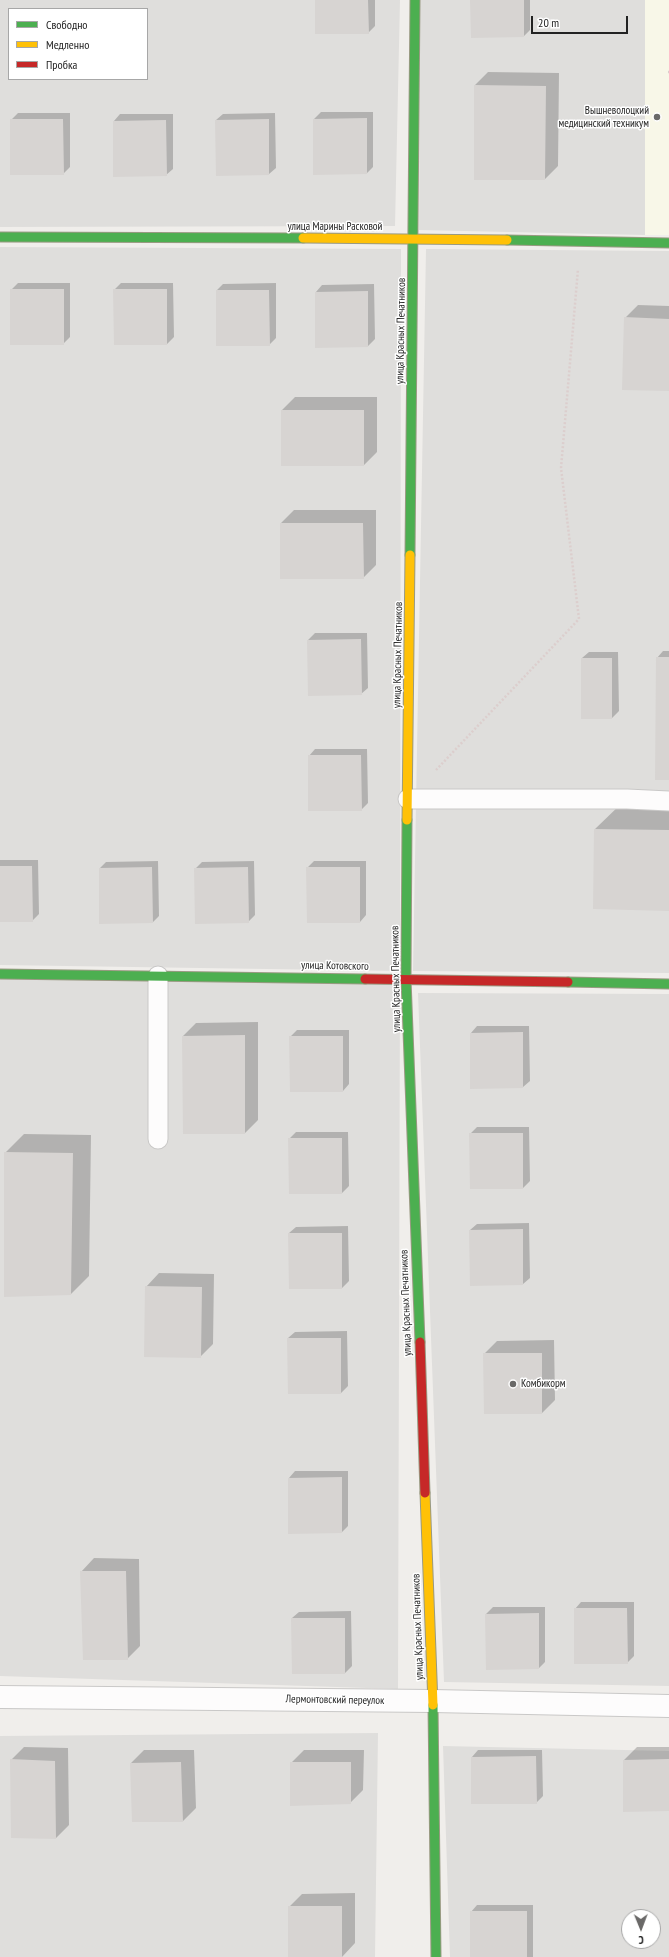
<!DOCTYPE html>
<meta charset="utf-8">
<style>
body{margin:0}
#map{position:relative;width:669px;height:1957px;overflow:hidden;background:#f0eeeb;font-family:"PT Sans Narrow",sans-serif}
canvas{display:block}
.legend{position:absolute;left:8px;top:8px;width:140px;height:72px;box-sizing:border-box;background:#fff;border:1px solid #a7a7a7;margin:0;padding:5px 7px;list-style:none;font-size:12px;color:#222}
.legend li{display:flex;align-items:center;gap:8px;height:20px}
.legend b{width:20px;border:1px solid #a7a7a7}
.north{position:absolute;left:621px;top:1909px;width:40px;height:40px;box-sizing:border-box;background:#fff;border:1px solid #a7a7a7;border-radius:50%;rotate:179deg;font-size:11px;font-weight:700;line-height:16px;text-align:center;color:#222}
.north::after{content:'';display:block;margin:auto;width:14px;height:18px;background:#6a6968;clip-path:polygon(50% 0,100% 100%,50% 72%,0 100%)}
.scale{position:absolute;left:531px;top:16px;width:97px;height:18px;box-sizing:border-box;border:2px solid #222;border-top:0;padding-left:5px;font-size:12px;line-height:14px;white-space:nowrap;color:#222;-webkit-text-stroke:3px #fff;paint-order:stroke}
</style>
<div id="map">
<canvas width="669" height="1957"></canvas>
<ul class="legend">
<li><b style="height:5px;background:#4caf50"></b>Свободно</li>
<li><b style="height:5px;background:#ffc107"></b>Медленно</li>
<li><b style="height:5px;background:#c62828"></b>Пробка</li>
</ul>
<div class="north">С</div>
<div class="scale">20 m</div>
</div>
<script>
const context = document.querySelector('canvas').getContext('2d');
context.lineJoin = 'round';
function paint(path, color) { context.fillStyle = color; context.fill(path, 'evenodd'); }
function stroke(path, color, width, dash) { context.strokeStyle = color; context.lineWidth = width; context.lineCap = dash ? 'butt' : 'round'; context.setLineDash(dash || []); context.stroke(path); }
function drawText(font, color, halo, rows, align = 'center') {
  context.font = font + ' "PT Sans Narrow",sans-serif'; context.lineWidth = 3; context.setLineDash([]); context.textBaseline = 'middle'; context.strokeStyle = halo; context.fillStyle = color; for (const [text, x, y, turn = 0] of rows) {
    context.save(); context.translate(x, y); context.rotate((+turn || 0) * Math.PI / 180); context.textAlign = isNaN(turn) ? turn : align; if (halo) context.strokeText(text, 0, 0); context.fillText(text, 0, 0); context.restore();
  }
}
paint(new Path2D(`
 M0 0H400L395 226 0 227ZM9 9H147V79H9Z
 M420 0H645V235L419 230Z
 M0 247 401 249 400 971 0 965Z
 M426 249 669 251V973L413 971Z
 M0 974 400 982 398 1689 0 1676Z
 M418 993 669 994V1686L444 1682Z
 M378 1733 375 1957H0V1736Z
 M443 1746 669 1751V1957H450ZM629 1917H653V1941H629Z`), '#dfdedc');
paint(new Path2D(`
 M645 0H669V235H645Z`), '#f8f7e8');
paint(new Path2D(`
 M316 0H375V26L368 33Z
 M471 0H530V30L524 36Z
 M488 72 559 73 558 166 545 179H475V85Z
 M321 112H373V167L367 173 314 119Z
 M18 113H70V167L63 174 11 120Z
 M275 113 276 168 269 174 217 175 216 120 223 114Z
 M120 114H173V169L166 175 114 176V121Z
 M18 283H70V337L63 344 11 290Z
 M121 283H173L174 337 167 344H115L114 290Z
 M276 283V338L269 345 217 290 223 284Z
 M374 284 375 339 368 346 316 347V292L322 285Z
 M638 305 669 306V390L625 318Z
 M295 397H377V452L364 465H282V410Z
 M294 510H376V565L363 578 281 523Z
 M315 633H367L368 688 361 694 308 640Z
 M663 651H669V779L657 658Z
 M589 652H618L619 711 612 718H582V658Z
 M315 749H367L368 803 361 810 309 756Z
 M623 802 669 803V910L595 829Z
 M0 860H38L39 914 32 921H0Z
 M158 861 159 916 153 922 100 868 106 862Z
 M254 861 255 915 248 922 196 868 202 862Z
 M314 861H366V915L360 922 307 868Z
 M258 1022V1120L245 1133H184L183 1036 196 1023Z
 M477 1026H529L530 1081 523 1087 471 1088V1033Z
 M297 1030H349V1084L343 1091 290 1037Z
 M477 1127H529L530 1181 523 1188H471L470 1134Z
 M296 1132H348L349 1186 342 1193H290L289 1139Z
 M24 1134 91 1135 89 1276 71 1294 5 1153Z
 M529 1223 530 1278 523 1284 470 1230 477 1224Z
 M348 1226 349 1281 342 1288 289 1233 296 1227Z
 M159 1273 214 1274 213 1344 200 1357 146 1287Z
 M347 1331 348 1386 341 1393 288 1338 295 1332Z
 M554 1340 555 1400 542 1413 484 1354 497 1341Z
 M295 1471H348V1526L342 1532 289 1533V1478Z
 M94 1558 139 1559 140 1646 127 1659 81 1572Z
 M581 1602H634V1656L627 1663 575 1609Z
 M493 1607H545V1662L539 1668 486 1614Z
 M351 1611 352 1666 345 1673 292 1618 299 1612Z
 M24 1747 68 1748 69 1825 56 1838 12 1837 11 1760Z
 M637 1747H669V1810L624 1760Z
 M144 1750H194L196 1808 183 1821 131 1763Z
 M304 1750H364L363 1790 350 1803 291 1763Z
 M478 1750H542L543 1796 536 1803H472V1757Z
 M355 1893V1943L342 1957 289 1907 302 1894Z
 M477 1905H533V1957H471V1912Z`), '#0003');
paint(new Path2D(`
 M315 0H368L369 34H315Z
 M470 0H524V37L471 38Z
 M474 85 546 86 545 180H474Z
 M367 118V174L313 175V119Z
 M10 119H63L64 175H10Z
 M269 119V175L216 176 215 120Z
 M166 120 167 176 113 177V121Z
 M10 289H64V345H10Z
 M113 289H167V345H114Z
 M216 290H269L270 346H216Z
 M368 291V347L315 348V292Z
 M624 317 669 319V391L622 390Z
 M281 410H364V466H281Z
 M280 523H363L364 579H280Z
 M361 639 362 695 308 696 307 640Z
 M656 657H669V780H655Z
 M581 658H612V719H581Z
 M308 755H361L362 811H308Z
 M594 829 669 830V911L593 909Z
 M0 866H32L33 922H0Z
 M152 867 153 923 99 924V868Z
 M248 867 249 923 195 924 194 868Z
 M306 867H360V923H307Z
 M523 1032V1088L470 1089V1033Z
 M245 1035V1134H183L182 1036Z
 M289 1036H343V1092H290Z
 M469 1133H523V1189H470Z
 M288 1138H342V1194H289Z
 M4 1152 73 1153 71 1295 4 1297Z
 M523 1229V1285L470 1286 469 1230Z
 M288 1233H342V1289H289Z
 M145 1286 202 1287 201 1358 144 1357Z
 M287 1338H341V1394H288Z
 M483 1353H542V1414H484Z
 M342 1477V1533L288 1534V1478Z
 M80 1571H126L128 1660H83Z
 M574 1608H627L628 1664H574Z
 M539 1613V1669L486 1670 485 1614Z
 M291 1618H345V1674H292Z
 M536 1756 537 1804H471V1757Z
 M10 1759 55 1761 56 1839 11 1838Z
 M669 1759V1811L623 1812V1760Z
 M181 1762 183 1822H132L130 1763Z
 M290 1762H351V1804L290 1806Z
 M288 1906H342V1957H288Z
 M470 1911H527V1957H470Z`), '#d7d4d2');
const lane = new Path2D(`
 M408 799H627L669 801
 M158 976V1139`);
const street = new Path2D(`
 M0 1697 433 1701 669 1706`);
const fast = new Path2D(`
 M0 237 303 238
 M507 240 669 243
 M410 555 415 0
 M407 820 406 979 420 1342
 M0 974 365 979
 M568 982 669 984
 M433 1705 436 1957`);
const slow = new Path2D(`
 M303 238 507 240
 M407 820 410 555
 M425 1493 433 1705`);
const jam = new Path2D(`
 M365 979 568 982
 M420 1342 425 1493`);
stroke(lane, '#c9c8c7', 21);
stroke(street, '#c9c8c7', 24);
stroke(fast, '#999a82', 11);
stroke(slow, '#999a82', 11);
stroke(jam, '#999a82', 11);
stroke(new Path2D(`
 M668 72H669
 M436 770 579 619 561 468 578 269`), '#dccecd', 2.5, [2, 2]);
stroke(lane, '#fdfcfc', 19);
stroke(street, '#fdfcfc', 22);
stroke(fast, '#4caf50', 9);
stroke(slow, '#ffc107', 9);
stroke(jam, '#c62828', 9);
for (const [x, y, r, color] of [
 [657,117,4,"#6a6968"],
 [513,1384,4,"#6a6968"]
]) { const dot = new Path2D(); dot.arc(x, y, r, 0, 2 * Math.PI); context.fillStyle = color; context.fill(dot); stroke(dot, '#fff', 1.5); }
drawText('11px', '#222', '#fff', [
 ["Вышневолоцкий",649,111],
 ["медицинский техникум",649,124],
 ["Комбикорм",521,1384,"left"]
], 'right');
drawText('11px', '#222', '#fff', [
 ["улица Марины Расковой",335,227],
 ["улица Красных Печатников",401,331,-89],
 ["улица Красных Печатников",398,655,-89],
 ["улица Котовского",335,966,1],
 ["улица Красных Печатников",396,979,-91],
 ["улица Красных Печатников",406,1303,-92],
 ["улица Красных Печатников",418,1627,-92],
 ["Лермонтовский переулок",335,1700,1]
]);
</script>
